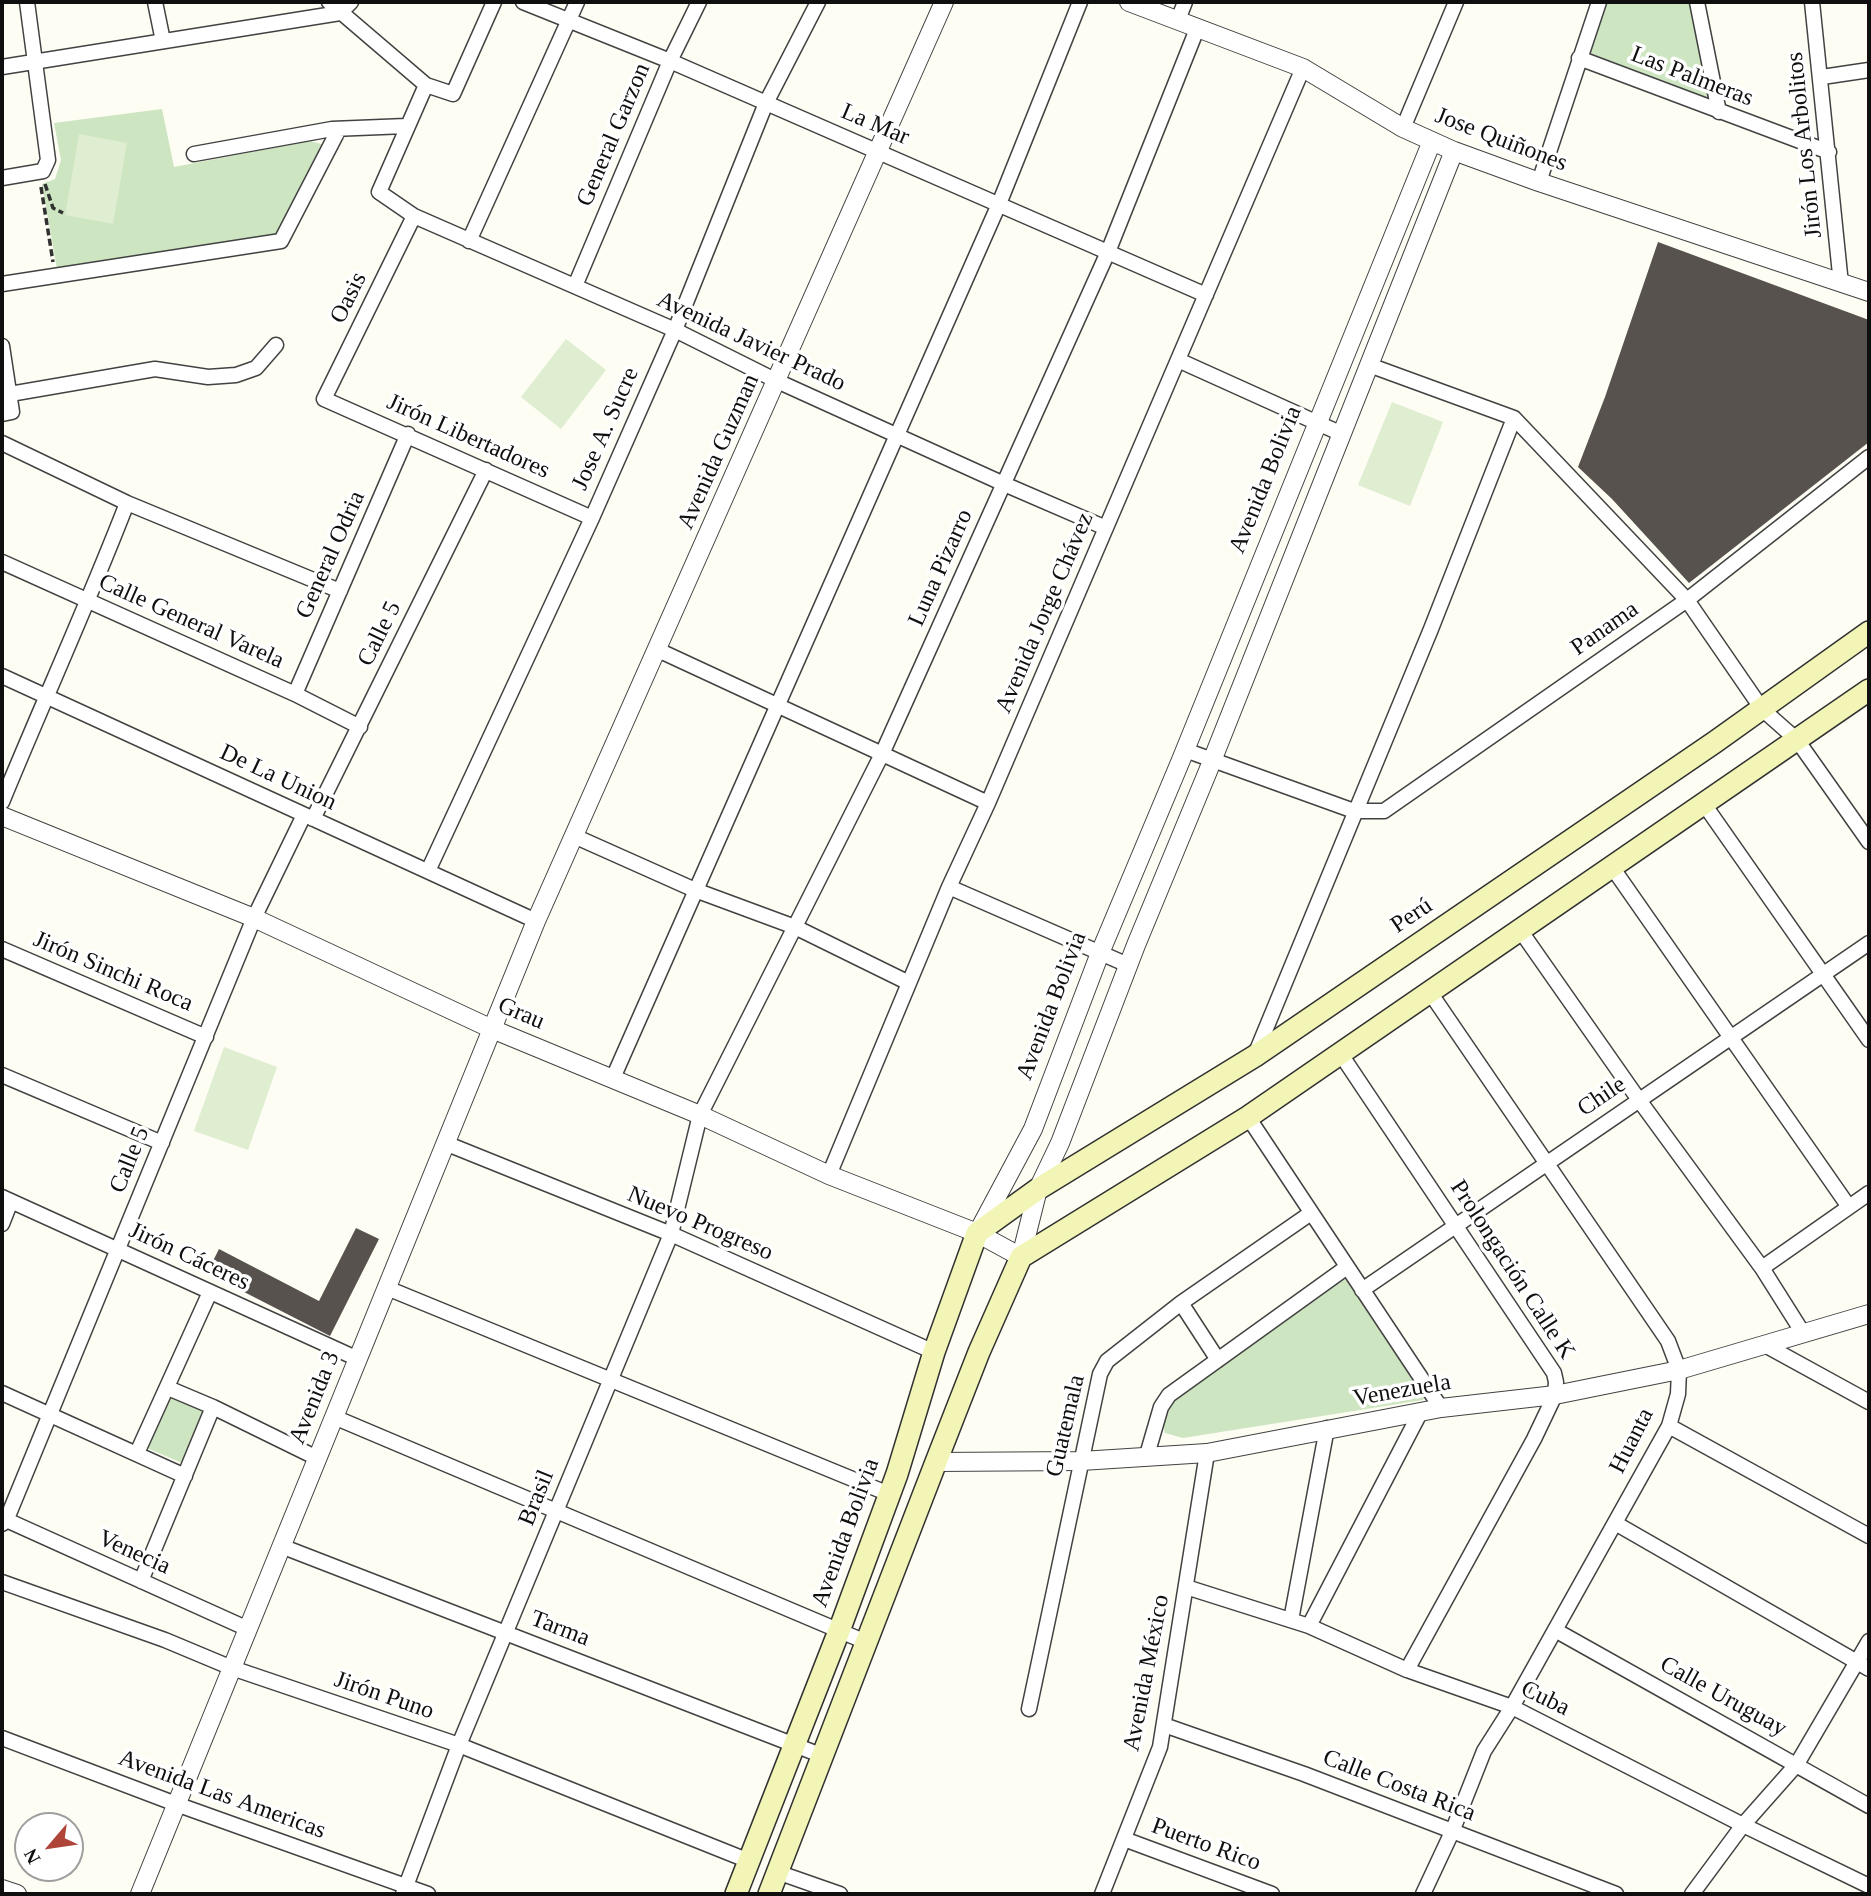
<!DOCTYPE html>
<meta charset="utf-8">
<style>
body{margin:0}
#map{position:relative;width:1871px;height:1896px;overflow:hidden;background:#fdfdf3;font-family:"Times New Roman",serif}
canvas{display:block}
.frame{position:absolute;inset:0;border:4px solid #0f0f0f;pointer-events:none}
.north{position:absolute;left:14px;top:1812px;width:70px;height:70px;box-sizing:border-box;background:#fff;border:2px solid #9f9f9f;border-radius:50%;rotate:241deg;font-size:19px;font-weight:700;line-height:28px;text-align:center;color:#0f0f0f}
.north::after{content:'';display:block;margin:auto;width:24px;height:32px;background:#af4538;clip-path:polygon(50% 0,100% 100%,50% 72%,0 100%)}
</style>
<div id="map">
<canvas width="1871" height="1896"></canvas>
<div class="frame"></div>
<div class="north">N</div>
</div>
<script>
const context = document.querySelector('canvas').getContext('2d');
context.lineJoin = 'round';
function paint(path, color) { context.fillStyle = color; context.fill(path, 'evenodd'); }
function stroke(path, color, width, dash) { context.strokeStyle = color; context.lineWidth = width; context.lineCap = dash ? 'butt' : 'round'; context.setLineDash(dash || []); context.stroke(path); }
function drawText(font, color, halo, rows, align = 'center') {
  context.font = font + ' "Times New Roman",serif'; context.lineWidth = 7; context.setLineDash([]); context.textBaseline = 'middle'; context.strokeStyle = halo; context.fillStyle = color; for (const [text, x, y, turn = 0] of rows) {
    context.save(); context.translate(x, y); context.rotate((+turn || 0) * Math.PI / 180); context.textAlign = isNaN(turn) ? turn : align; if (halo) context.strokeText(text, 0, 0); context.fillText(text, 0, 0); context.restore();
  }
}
paint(new Path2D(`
 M1607 2H1689L1709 100 1590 54Z
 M162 109 174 167 309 141 322 144 280 233 57 269 42 184 55 179 61 160 54 123Z
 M1347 1279 1426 1393 1423 1400 1183 1438 1165 1433 1163 1426 1173 1395 1337 1281Z
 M170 1392 206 1407 182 1463 147 1448Z`), '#cde5c0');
paint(new Path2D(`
 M79 134 127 143 113 224 65 215Z
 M566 339 606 370 561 429 521 397Z
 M1392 402 1443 422 1410 506 1358 485Z
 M224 1047 277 1067 248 1150 194 1131Z`), '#dfedd1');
paint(new Path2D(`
 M1658 242 1869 320V442L1689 583 1612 499 1578 467 1605 397Z
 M356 1228 379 1239 330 1336 207 1273 219 1249 319 1301Z`), '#57524d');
const minor = new Path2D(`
 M155 2 163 41
 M329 2 426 85 453 94 494 2
 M523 2 670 61 1206 295
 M1697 2 1719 112
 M1812 2 1841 284
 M1178 20 1185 2
 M1579 58 1829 152
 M2 67 340 13 351 2
 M1822 77 1869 70
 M426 85 379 192 414 216 675 330 777 381 1004 484 1106 528
 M1403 128 1456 2
 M194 154 332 129 406 126
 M2 178 43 171 48 160 27 2
 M1539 182 1599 2
 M414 216 324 399 592 518
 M469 241 577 2
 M2 284 281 241 339 129
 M575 286 670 61 699 2
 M2 346 12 412 2 414
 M1178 360 1342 434
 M1369 365 1514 418 1687 600 1762 709 1797 740 1869 842
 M10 394 155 369 208 377 236 375 256 368 276 345
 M2 443 127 503 340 591
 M2 562 295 694 360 727
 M658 650 988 803
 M2 676 536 921
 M295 694 408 434
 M1185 750 1354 811H1384L1687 600 1869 457
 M2 802C43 702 88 604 127 503
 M1704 804 1869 1040
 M313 819 486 470
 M574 836 695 890 795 927 909 983
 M1612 867 1849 1207
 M428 871 592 518 675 330 766 103 818 2
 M949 887 1128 965
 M1520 930 1639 1100 1762 1268 1803 1333
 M2 949 206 1037
 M1340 1053 1554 1373 1556 1382 1555 1395 1534 1439 1407 1670
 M1255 1055 1431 629 1514 418
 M2 1075 162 1143
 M613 1078 999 204 1080 2
 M1248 1117 1441 1408
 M445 1143 671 1234 934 1352
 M829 1175 949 887 988 803 1303 68
 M2 1197 358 1359
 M2 1224 11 1201
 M1762 1268 1869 1193
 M387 1288 889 1494
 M1362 1290 1869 943
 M1181 1303 1218 1360
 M1765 1345 1869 1402
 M168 1388 213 1407 317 1458
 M2 1393 185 1476
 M334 1417 866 1642
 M1669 1426 1869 1536
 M137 1453 210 1292
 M1147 1455 1161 1407 1169 1395 1347 1267
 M2 1518 248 1629
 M1615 1523 1869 1669
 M2 1524 6 1521 254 918 304 815
 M281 1546 823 1756
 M141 1581 213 1407
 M2 1582 165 1640 232 1668 459 1745 749 1861
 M1186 1587 1309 1626 1407 1670 1512 1707 1743 1825 1869 1886
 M1291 1620 1327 1428
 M1309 1626 1420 1413
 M1555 1630 1869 1806
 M1029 1709 1100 1374 1107 1361 1181 1303 1311 1213
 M1164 1725 1304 1774 1616 1894
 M2 1738 176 1804 428 1894
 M1124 1839 1272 1894
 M777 1872 840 1894
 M403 1894 459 1745 671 1234 700 1115 882 754 1108 252 1197 29
 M1102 1894 1160 1747 1207 1453
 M1423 1894 1452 1832 1484 1751 1512 1707 1669 1426 1678 1394 1679 1370 1668 1341 1429 991
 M1692 1894 1743 1825 1797 1764 1869 1641`);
const tertiary = new Path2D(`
 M1129 2 1303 68 1403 128 1454 151 1539 182 1869 292
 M2 816 254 918 492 1029 700 1115 829 1175 977 1233 1021 1257 1038 1189 1060 1143 1136 945 1208 771 1454 151
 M978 1232 1033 1129 1100 953 1181 760 1432 141
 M936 1462 1081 1461 1207 1453 1441 1408 1555 1395 1679 1370 1869 1314
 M2 1889 17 1894
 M140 1894 536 921 944 2`);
const secondary = new Path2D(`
 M736 1894 839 1631 897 1474 934 1352 977 1233 1038 1189 1255 1056 1715 742 1869 632
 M769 1894 936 1462 979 1352 1021 1257 1248 1117 1869 690`);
stroke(minor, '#424242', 17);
stroke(tertiary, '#424242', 20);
stroke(secondary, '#313131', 24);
stroke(new Path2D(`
 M45 184 53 208 63 213
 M41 187 53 262`), '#313131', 3.5, [7, 3.5]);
stroke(minor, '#fff', 14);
stroke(tertiary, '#fff', 18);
stroke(secondary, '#f2f5b6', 21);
drawText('24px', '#0f0f0f', '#fff', [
 ["Las Palmeras",1692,77,21],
 ["La Mar",875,125,23],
 ["General Garzon",614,135,-67],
 ["Jose Quiñones",1501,140,21],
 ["Jirón Los Arbolitos",1805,145,-96],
 ["Oasis",349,298,-64],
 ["Avenida Javier Prado",751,342,25],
 ["Jose A. Sucre",606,429,-66],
 ["Jirón Libertadores",468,437,24],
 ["Avenida Guzman",719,452,-66],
 ["Avenida Bolivia",1266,480,-68],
 ["General Odria",331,555,-66],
 ["Luna Pizarro",941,568,-66],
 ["Avenida Jorge Chávez",1045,613,-67],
 ["Calle General Varela",191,622,24],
 ["Panama",1605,629,-35],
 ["Calle 5",380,634,-64],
 ["De La Union",278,778,25],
 ["Perú",1412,916,-34],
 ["Jirón Sinchi Roca",113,972,23],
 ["Avenida Bolivia",1052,1006,-69],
 ["Grau",521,1014,23],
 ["Chile",1602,1097,-34],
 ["Calle 5",130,1160,-68],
 ["Nuevo Progreso",700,1224,23],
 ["Jirón Cáceres",189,1257,25],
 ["Prolongación Calle K",1512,1270,57],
 ["Venezuela",1402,1391,-10],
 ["Avenida 3",315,1398,-68],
 ["Guatemala",1066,1426,-77],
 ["Huanta",1632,1441,-63],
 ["Brasil",537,1498,-68],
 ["Avenida Bolivia",846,1533,-70],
 ["Venecia",134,1553,24],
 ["Tarma",560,1629,21],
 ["Avenida México",1147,1673,-79],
 ["Jirón Puno",384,1696,19],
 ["Calle Uruguay",1723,1697,29],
 ["Cuba",1545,1699,26],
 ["Calle Costa Rica",1399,1786,21],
 ["Avenida Las Americas",222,1795,20],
 ["Puerto Rico",1206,1845,20]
]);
</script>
